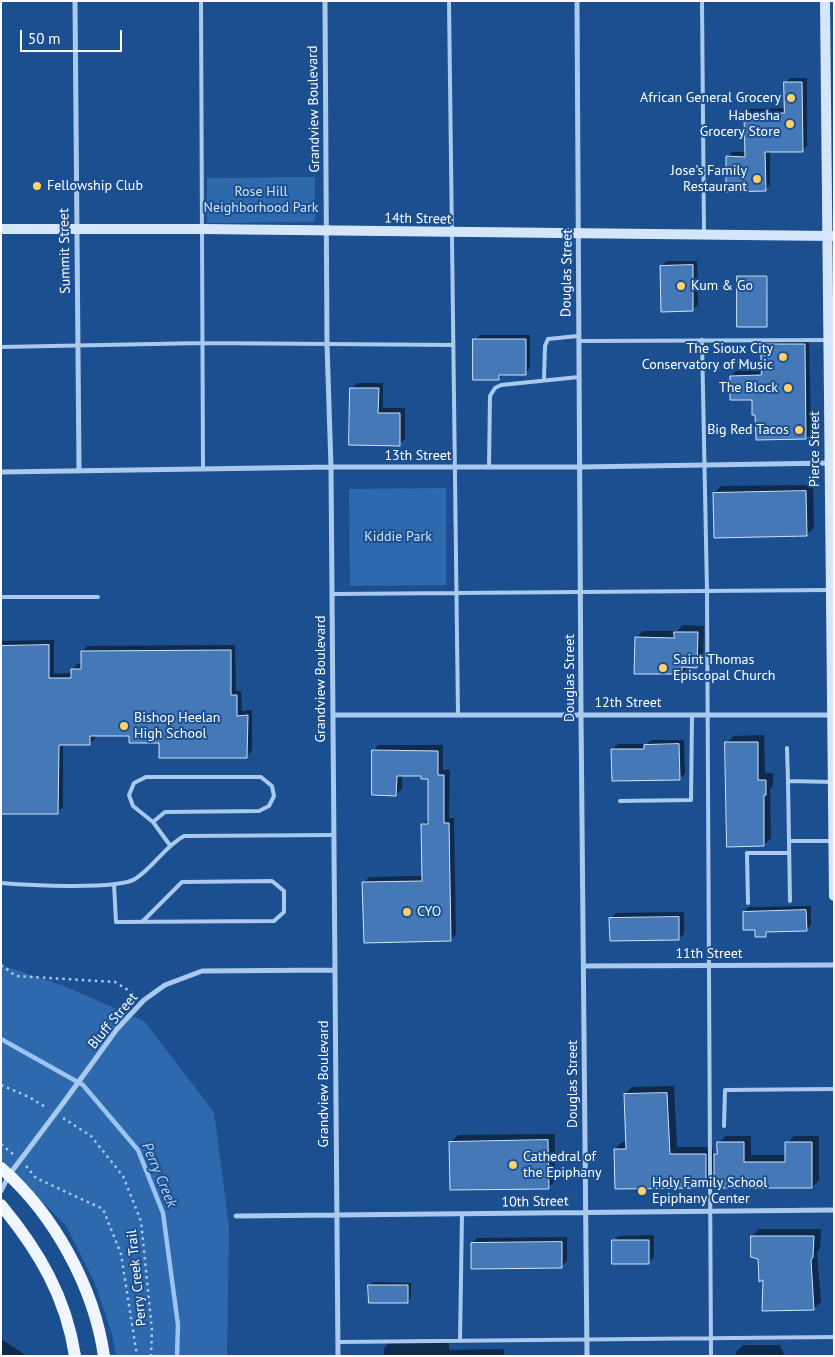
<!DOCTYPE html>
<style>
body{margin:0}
#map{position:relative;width:835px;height:1357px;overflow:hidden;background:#1b4f8f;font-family:"PT Sans",sans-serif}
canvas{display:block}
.frame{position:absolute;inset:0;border:2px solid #fff;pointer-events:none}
.scale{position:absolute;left:20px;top:30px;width:102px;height:22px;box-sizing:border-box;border:2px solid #fff;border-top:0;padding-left:6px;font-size:15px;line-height:18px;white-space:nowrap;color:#fff;-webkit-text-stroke:4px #1b4f8f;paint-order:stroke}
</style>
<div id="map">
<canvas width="835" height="1357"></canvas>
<div class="frame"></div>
<div class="scale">50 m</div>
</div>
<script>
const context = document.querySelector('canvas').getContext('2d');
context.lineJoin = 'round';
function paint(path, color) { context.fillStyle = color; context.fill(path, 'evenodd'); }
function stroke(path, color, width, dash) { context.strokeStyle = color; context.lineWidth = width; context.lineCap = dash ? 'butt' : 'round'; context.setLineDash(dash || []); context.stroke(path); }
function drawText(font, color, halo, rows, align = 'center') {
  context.font = font + ' "PT Sans",sans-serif'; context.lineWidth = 4; context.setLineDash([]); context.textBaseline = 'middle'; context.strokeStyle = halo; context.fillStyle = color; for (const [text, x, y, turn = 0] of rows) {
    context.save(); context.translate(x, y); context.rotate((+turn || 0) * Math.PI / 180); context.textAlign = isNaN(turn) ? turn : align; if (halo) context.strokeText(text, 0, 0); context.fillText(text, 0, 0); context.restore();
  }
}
paint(new Path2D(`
 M315 177V222L207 223V178Z
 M446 488V585L350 586 349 489Z
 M1 965 64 986 144 1021 214 1112 229 1227 227 1356H116L112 1334 94 1281 66 1226 1 1159Z`), '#2e69ad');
paint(new Path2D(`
 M790 78H807V146L802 151H770V185L765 190 727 157 732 152H746L745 114 750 109 785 108V83Z
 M667 261H697L698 305 692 310 661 266Z
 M740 275H768L766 325 738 276Z
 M480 335H530V368L525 374H504L498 379 475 340Z
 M767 339H809L811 433 806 438 757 414 753 399 731 377 736 371H762V345Z
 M357 383H383V408H405V439L399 444 351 389Z
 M813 485 814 528 806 535 714 493 721 486Z
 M683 625 704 626 703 659 696 667 689 666 682 673 636 638 643 631H677Z
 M54 640V674L72 673V670L77 664H82V652L87 646 235 645 236 691H241L242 711 252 710V751L246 756 130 734 95 735V738L89 744 63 743V807L57 812 1 813V641Z
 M764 735 765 773H773V786L770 789 771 838 764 845 726 743 734 736Z
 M651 740H684L685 774 679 779 612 750 618 744H647Z
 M379 745H443V770H450L449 818H454L456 934 451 940 364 883 369 877 424 876 423 825 429 818V777L422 775H402V789L396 794 373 751Z
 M811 906V925L806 930H771L765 935 756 929 744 912 749 907Z
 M684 912V934L679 939 611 918 616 913Z
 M674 1086 677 1147H713V1157L718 1151V1143L726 1136H751V1155H787V1143L794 1136H819V1180L812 1187 715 1178 706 1187 615 1149 622 1142H627L625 1094 632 1087Z
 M555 1134V1181L548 1188 451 1142 458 1135Z
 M759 1229H821L820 1248 817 1252 821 1302 813 1309 765 1278 752 1236Z
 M654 1235V1257L649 1262 613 1241 619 1236Z
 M567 1237V1261L562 1266 472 1243 477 1238Z
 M373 1282 411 1283V1298L408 1302 370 1285Z
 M1 1339 27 1356H1Z
 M449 1340V1350L504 1349V1356H384V1348L391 1341Z
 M743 1345H780L785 1356H737L736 1352Z`), '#0007');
stroke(new Path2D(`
 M1 1039 83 1085 138 1150 163 1213 178 1325 177 1356`), '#9cc4f0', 4.5);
const building = new Path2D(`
 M784 82H802L803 152H765L766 191 726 192V156L745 157 744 114 784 113Z
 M693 265V311L661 312 660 266Z
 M737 276H767V327H737Z
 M473 339H526V375H499V380H473Z
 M761 344H805L806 439 756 440 755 415H752V400H730V376L761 375Z
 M350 388H379L378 413H400V446L349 445Z
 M806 491 807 536 714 538 713 493Z
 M674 632H698L697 668 682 667V674H634L635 637 674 638Z
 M49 645V678H71V669H81V651L231 650V695H237V716L248 715 247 758H159V743H129V736H90V745H59L58 814H1V646Z
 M725 742H758V780H766V795H764V846L727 847Z
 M679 744 680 780 612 781 611 749H644V745Z
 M372 750 438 751V775H444V823H449L451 941 364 943 362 882 422 881 421 824H428V779H421V776H397L396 796 372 795Z
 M806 910 807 931 766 932V937H755V930H743V912Z
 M679 917V940L610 941 609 918Z
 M667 1093 670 1154H706V1188L615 1189 614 1149H626L624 1094Z
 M548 1140 549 1189 450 1190 449 1142Z
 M717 1142H744V1162H785V1142H812V1188H714V1154H717Z
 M751 1236H814L813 1257 811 1260 814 1310 762 1311 763 1280 759 1282 758 1259 751 1257Z
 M612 1240H649V1264H612Z
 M562 1242V1268L471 1269V1243Z
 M368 1285H408V1303H369Z`);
paint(building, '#4478b7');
stroke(building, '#cfe3fa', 1);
stroke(new Path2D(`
 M1 965 16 976 115 982 136 995
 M1 1085 29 1097 47 1108
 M63 1118 91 1136 123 1176 141 1221 152 1330 151 1356
 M1 1144 14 1155
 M26 1166 36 1178 103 1209 121 1254 137 1356`), '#a9c9ee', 2.5, [2.5, 4]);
stroke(new Path2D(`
 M201 1 203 469
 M449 1 458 715
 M702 1 704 234
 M702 340 707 591 711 1356
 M579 341 834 340
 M1 347 203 343 452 345
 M544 379 545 346 548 339 578 336
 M489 467 490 396 495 388 501 385 579 377
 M332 594 829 590
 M1 597H98
 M787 748 788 781 832 782
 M788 781 790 901
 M620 801 691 800 692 715
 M153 822 133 806 129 795 134 783 146 777H261L272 786 274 796 269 806 259 811 165 812 153 822 169 844
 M789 841H833
 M1 883C25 885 117 890 135 879 154 867 164 847 184 836L334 835
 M114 884 116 922 274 921 284 912V891L272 881 182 882 143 921
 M748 903 747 853H789
 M724 1126 725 1090 834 1089
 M460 1341 462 1214
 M338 1342 834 1337`), '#a9c9ee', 4);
stroke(new Path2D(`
 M75 1 79 469
 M325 1 327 344 331 467 338 1356
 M577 1 581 714 587 1356
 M1 472 331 467H580L831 463
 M333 715H832
 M584 966 834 965
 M64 1102 117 1029 144 1000 165 985 202 971 335 970
 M1 1191 9 1175 37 1138
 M236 1216 834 1210`), '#a9c9ee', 5);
stroke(new Path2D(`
 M825 1 834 896
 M1 229H202L833 236`), '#d6e6fa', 10);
stroke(new Path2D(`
 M1 1168C54 1214 94 1287 104 1356
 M1 1205C39 1251 66 1297 75 1356`), '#f0f6ff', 12);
stroke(new Path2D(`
 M37 1138 64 1102`), '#a9c9ee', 5);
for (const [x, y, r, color] of [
 [791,98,5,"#ffd166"],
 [790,124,5,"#ffd166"],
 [757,179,5,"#ffd166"],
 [37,186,5,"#ffd166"],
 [681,286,5,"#ffd166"],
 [783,357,5,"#ffd166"],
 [788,388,5,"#ffd166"],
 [799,430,5,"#ffd166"],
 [663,668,5,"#ffd166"],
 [124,726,5,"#ffd166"],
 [407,912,5,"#ffd166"],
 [513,1165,5,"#ffd166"],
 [642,1191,5,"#ffd166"]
]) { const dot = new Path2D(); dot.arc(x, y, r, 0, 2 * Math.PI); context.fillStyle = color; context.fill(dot); stroke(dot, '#1b4f8f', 2); }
drawText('14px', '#fff', '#1b4f8f', [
 ["African General Grocery",781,98,"right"],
 ["Habesha",780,116,"right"],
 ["Grocery Store",780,132,"right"],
 ["Jose's Family",747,171,"right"],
 ["Restaurant",747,187,"right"],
 ["Fellowship Club",47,186],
 ["Kum & Go",691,286],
 ["The Sioux City",773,349,"right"],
 ["Conservatory of Music",773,365,"right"],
 ["The Block",778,388,"right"],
 ["Big Red Tacos",789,430,"right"],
 ["Saint Thomas",673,660],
 ["Episcopal Church",673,676],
 ["Bishop Heelan",134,718],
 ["High School",134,734],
 ["CYO",417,912],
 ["Cathedral of",523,1157],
 ["the Epiphany",523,1173],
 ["Holy Family School",652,1183],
 ["Epiphany Center",652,1199]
], 'left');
drawText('14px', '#fff', '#1b4f8f', [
 ["Grandview Boulevard",314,109,-91],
 ["14th Street",418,219,1],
 ["Summit Street",65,251,-91],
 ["Douglas Street",567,273,-89],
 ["Pierce Street",815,449,-90],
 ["13th Street",418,456],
 ["Douglas Street",570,678,-90],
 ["Grandview Boulevard",321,679,-90],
 ["12th Street",628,703],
 ["11th Street",709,954],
 ["Bluff Street",113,1021,-50],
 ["Grandview Boulevard",324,1084,-90],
 ["Douglas Street",573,1084,-90],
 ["10th Street",535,1202,-1],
 ["Perry Creek Trail",137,1278,-96]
]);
drawText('14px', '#cfe3fa', '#1b4f8f', [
 ["Rose Hill",261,192],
 ["Neighborhood Park",261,208],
 ["Kiddie Park",398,537]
]);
drawText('italic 15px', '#b5d3f5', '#1b4f8f', [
 ["Perry Creek",159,1175,67]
]);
</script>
